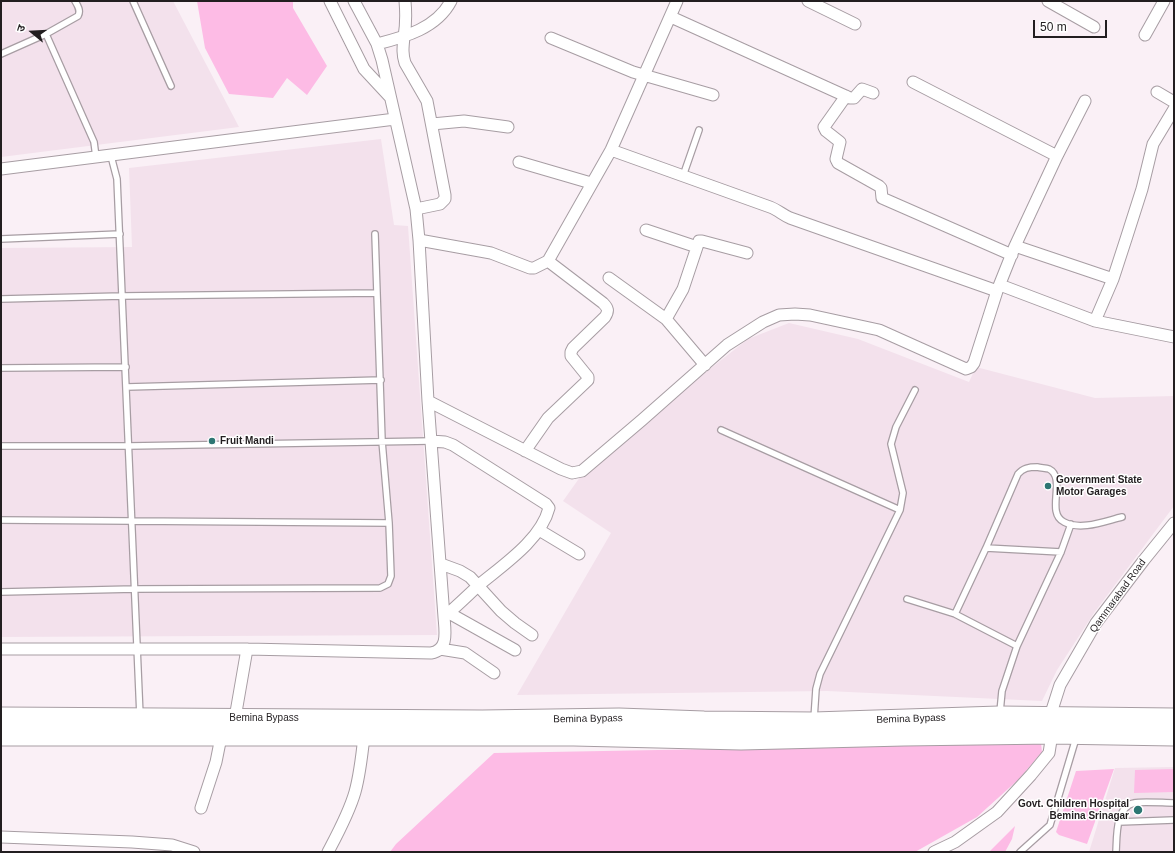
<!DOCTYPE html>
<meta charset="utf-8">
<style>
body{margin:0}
#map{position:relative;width:1175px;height:853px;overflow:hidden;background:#faf0f6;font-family:Helvetica,"Noto Sans Devanagari",sans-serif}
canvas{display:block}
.frame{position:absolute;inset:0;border:2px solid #221e20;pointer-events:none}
.north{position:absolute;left:12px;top:12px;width:40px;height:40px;-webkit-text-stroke:3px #fff;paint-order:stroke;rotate:288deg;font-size:11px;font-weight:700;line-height:16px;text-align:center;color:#221e20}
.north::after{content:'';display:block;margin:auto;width:14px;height:18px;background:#221e20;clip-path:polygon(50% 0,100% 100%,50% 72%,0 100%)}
.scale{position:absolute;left:1033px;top:20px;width:74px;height:18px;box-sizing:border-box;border:2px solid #221e20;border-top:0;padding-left:5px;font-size:12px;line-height:14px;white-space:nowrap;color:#221e20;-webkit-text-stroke:3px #fff;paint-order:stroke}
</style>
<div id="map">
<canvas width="1175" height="853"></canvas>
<div class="frame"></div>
<div class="north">उ</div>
<div class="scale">50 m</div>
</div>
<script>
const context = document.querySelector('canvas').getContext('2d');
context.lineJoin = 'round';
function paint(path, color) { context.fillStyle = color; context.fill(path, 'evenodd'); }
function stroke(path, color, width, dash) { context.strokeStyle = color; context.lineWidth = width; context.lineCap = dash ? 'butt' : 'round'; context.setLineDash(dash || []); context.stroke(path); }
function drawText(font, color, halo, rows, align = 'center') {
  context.font = font + ' Helvetica,sans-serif'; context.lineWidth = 3; context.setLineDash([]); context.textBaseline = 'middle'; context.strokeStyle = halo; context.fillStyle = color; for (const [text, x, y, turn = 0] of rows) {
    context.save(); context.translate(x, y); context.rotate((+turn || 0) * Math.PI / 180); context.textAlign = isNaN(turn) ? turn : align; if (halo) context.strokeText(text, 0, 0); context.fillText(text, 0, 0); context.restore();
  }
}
paint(new Path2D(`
 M1 1H173L239 127 1 157Z
 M381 139 394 225 408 226 437 635 1 637V248L132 247 129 168Z
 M789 323 858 339 969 382 976 367 1095 398 1174 396V506L1094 613 1057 670 1042 701 827 691 517 695 611 533 563 501 590 463 748 339Z
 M1174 767V852H1089L1115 768Z`), '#f3e1ec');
paint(new Path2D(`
 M197 1H293V8L327 66 307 95 287 78 273 98 229 94 205 48Z
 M1041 743 1042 752 1019 779 977 817 915 852H390L396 844 494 753Z
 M1114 769 1087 844 1059 835 1056 832 1076 771Z
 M1174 769V792L1134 793 1135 770Z
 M1015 826 1012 839 1005 852H989Z`), '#fdbbe5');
const lane = new Path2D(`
 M133 1 171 86
 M46 34 94 142 96 157
 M1 54 46 34 78 16C81 11 78 6 75 1
 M111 156 117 179 140 716
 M683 176 699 130
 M1 239 120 234
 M1 299 122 296 377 293
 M1 368 126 367
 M127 387 381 380
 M721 430 900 510
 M1 446H129L431 441
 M1 520 389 523
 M986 548 1061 552
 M1 592 135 589 380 588 388 584 391 576 389 523 382 441 375 234
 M907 599 955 614 1017 646
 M955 614 986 548 1018 474C1023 468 1029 467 1037 467 1041 468 1046 468 1049 469 1067 478 1045 513 1064 522 1081 531 1105 521 1122 517
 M1000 712 1002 691 1017 646 1061 552 1071 524
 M814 719 816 689 820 674 900 510 903 493 891 444 896 427 915 390
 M1119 822 1174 820
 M1020 852 1050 825 1076 738
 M1116 852C1117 838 1115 807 1134 803 1142 801 1164 803 1174 803`);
const street = new Path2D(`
 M330 1 364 69 390 97
 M405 1C406 12 406 25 404 37 403 47 402 53 405 63L427 101 445 195V199L440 204 416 209
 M808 1 855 24
 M1048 1 1094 27
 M671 17 850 98H854L862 89 873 93
 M1145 35 1164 1
 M551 38 633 72 713 95
 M377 44C405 37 437 28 451 1
 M1157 92 1174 102
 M846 96 824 127 826 131 840 142 836 159 838 163 879 186 881 188 882 198 1012 255
 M1174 109 1153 144 1142 189 1126 239 1113 279 1095 321 1174 337
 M432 124 464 121 508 127
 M611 150 770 207C778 210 783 215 790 218L997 291
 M1057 156 1085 101
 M519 162 591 183
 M1 169 395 119
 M646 230 697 247
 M419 240 491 253 530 268H534L548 261 611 150 677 1
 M1015 246 1113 279
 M609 278 666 319 705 365
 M1000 285 1095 321
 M666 319 683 289 699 241H702L747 253
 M428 401 561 469 572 473 582 471 642 420 727 345 763 322 779 315 795 314 810 315 879 330 966 369 971 367 974 363 997 291 1015 246 1057 156 913 82
 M431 441 445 442 453 445 546 504 549 508C541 540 503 565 479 585 467 596 456 607 444 617
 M525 451 548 418 588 380V377L571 356V352L573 348 605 317C609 311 608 308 603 303L548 261
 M539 530 579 554
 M441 564 460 571 470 577 501 611 515 623 532 635
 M449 613 515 650
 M1 649H247L431 653C449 650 445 631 444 617L428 401 419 240 416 209 382 60 377 44 354 1
 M440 649 465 653 494 673
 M1052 717V710L1060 685 1096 623 1144 560 1174 523
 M235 718 247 649
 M201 808 216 762 221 737
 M1 837 132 842 172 845 194 852
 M328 852C338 833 349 813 355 792 360 774 362 755 364 736
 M934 852 955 842 997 812 1031 775 1049 753 1052 734`);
const highway = new Path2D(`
 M1 717 482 720 619 718 704 721 814 722 999 716 1174 718
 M1 736H574L741 740 904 736 1052 734 1174 736`);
stroke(lane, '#a79da3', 8);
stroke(street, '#a79da3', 13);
stroke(highway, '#a79da3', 21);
stroke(lane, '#fff', 5.5);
stroke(street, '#fff', 11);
stroke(highway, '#fff', 19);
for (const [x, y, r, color] of [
 [212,441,4,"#2d7673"],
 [1048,486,4,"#2d7673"],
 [1138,810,5,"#2d7673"]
]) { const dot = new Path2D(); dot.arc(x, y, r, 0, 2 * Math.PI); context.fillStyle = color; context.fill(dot); stroke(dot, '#fff', 1.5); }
drawText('bold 10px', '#221e20', '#fff', [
 ["Fruit Mandi",220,441],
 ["Government State",1056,480],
 ["Motor Garages",1056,492],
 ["Govt. Children Hospital",1129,804,"right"],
 ["Bemina Srinagar",1129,816,"right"]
], 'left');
drawText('10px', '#221e20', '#fff', [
 ["Qammarabad Road",1118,596,-54],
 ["Bemina Bypass",264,718],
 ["Bemina Bypass",588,719,-1],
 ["Bemina Bypass",911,719,-2]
]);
</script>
